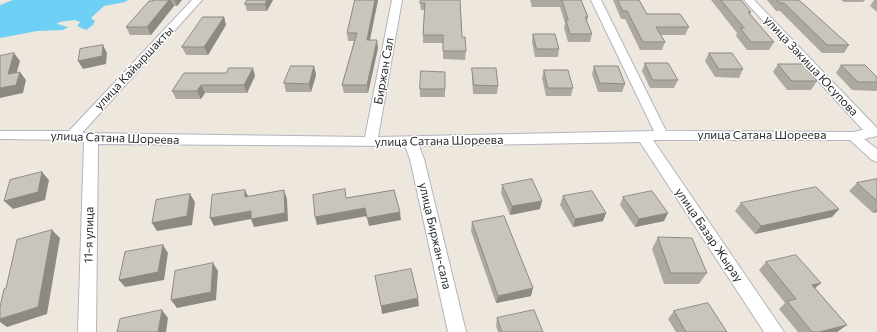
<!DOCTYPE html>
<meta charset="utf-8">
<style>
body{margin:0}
canvas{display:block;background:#eee7de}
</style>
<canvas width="877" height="332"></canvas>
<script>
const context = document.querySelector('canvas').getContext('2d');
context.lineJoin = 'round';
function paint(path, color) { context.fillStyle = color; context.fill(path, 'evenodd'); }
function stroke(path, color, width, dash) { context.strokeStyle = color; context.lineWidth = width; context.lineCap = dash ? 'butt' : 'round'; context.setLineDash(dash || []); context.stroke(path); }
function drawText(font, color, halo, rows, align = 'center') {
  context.font = font + ' Commissioner,sans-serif'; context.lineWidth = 3; context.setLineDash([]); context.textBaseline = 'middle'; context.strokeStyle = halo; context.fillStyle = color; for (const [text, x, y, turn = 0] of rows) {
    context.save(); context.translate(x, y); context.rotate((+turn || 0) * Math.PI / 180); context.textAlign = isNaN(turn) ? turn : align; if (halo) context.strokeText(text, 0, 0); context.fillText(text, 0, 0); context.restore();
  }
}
paint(new Path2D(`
 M13 0H128L125 2 104 6 91 18 95 21 93 25 86 30 77 26 80 22 75 20 59 22 57 24 68 27 63 30 37 31 0 38V5Z`), '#6dd0f4');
const minor = new Path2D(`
 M192 0H202L82 133 365 137 392 0H402L378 137 654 131 591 0H601L666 131 853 132 863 130 744 0H754L877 128V136L864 139 877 149V162L872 160 850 140H653L784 332H764L640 142 419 146 424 159 466 332H448L410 159 405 146 98 144 96 332H78L84 142 72 140 0 139V131H69Z`);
stroke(minor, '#b2b4c0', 2);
paint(minor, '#fff');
paint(new Path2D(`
 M153 0H182L177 6H174L151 35H130L126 27Z
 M273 0 267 11H247L245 4Z
 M355 0H378L370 40 378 48 368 93H344L342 85 354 41H348L347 33Z
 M460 0 462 37 466 51 465 60 443 59V43H423V35L424 10H421L420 3Z
 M530 0H581L588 17 587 21 592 34 590 42H568L564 28 565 23 560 7H532Z
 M613 0H639L647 14 689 27 685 35H661L665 42 662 50H640L625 19H621Z
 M711 0H741L751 12 750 14 774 42 769 50H747L736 36 737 33Z
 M767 0H799L849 45 844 53H822L780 11H776Z
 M841 0H865L863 2H844Z
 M874 0H877V12L870 6Z
 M224 17 226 25 208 55H186L182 47Z
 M533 34 559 49 558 57H535L532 42Z
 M709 53 743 69 739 78 715 77 705 61Z
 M645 63 678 80 674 88H650L642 71Z
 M778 64 817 81 811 90H787L773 72Z
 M841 65 877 77V90L876 91 852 90 836 73Z
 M314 66 316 75 311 92H286L284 83Z
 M594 66 625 84 622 92H598L592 74Z
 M472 68 498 86 497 94H473L472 76Z
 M544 70 573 88 571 96H546L542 78Z
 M445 72V97H420V89Z
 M184 73 255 76 247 93H205L201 99H176L172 91Z
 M877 179V212L873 213 849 191 857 183Z
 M502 185 540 209 510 215 501 193Z
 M563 196 606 213 603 221 573 227 560 205Z
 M623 197 664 221 635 227 620 205Z
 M741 203 839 209 832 217 755 234 735 211Z
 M472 222 531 296 496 303 471 231Z
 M658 237 707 273 699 284H664L652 249Z
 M766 262 821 283 815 288 847 325 837 332H798L779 309 785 303 759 270Z
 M674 311 727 332H676L668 319Z
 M497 318 543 332H498L496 326Z`), '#ada9a2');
paint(new Path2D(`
 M169 0H171L174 6 151 35 147 27Z
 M174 0H182L177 6Z
 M267 0H273L267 11 265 4Z
 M375 0H378L368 48 367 40Z
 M224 17 226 25 208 55 204 47Z
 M377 40 378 48 368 93 367 85Z
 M103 45 107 53 106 64 83 69 78 61Z
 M14 53 20 61 14 82 8 74Z
 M314 66 316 75 311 92 309 84Z
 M253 68 255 76 247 93 244 85Z
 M20 72 26 80 23 93 0 98V88Z
 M201 85 205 93 201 99 197 91Z
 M42 172 49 180 45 200 13 209 4 201Z
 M245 190 249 198 245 197Z
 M284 190 287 199 288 221 254 227 251 219 214 226 210 218 251 211Z
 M190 194 195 202 192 225 157 231 152 223Z
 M542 201 540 209 510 215 512 206Z
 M365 208 367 216 317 225 315 217Z
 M839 209 832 217 755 234 761 226Z
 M877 209V212L873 213Z
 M400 212 401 220 369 226 367 218Z
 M606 213 603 221 573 227 575 219Z
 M668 213 664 221 635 227 639 219Z
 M52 230 60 238 47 314 7 327 0 322V319Z
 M163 245 168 253 164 280 125 287 119 280Z
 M213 263 218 271 216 300 177 308 171 300Z
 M821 283 813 290 812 285Z
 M533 288 531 296 496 303 498 296Z
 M418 298 419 306 382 314 381 306Z
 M162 310 168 318 166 332H158Z
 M847 325 837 332H819Z`), '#8d8a84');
const building = new Path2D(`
 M153 0H169L147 27H126L149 1H152Z
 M247 0H267L265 4H245Z
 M355 0H375L367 40H377L367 85H342L357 33H347L354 3Z
 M421 0H460L462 37H465L466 51H443V35H423L425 3H420Z
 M562 0H581L588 17H585L592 34H570L566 20H568Z
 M618 0H639L647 14H680L689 27H656L665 42H643L627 11H623Z
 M721 0H741L751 12H748L774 42H751L740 28H744Z
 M777 0H799L849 45H827L784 3H780Z
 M203 17H224L204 47H182Z
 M533 34H555L559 49H537Z
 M103 45 102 56 78 61 80 49Z
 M14 53 8 74 20 72 16 85 0 88V56Z
 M709 53H732L743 69H719Z
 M645 63H668L678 80H653Z
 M778 64H802L817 81H792Z
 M841 65H865L877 77V82H858Z
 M291 66H314L309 84 284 83Z
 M594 66H618L625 84 600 83Z
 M229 68H253L244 85H201L197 91H172L184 73H226Z
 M472 68H496L498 86 474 85Z
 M544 70H568L573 88H548Z
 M421 71 445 72V89H420Z
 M42 172 38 192 4 201 10 180Z
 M532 179 542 201 512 206 502 185Z
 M877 179V201L857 183Z
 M816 187 839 209 761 226 741 203Z
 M345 189 346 198 394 190 400 212 367 218 365 208 315 217 313 195Z
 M245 190V197L284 190 285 213 251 219V211L210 218 212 195Z
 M592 191 606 213 575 219 563 196Z
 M652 191 668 213 639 219 623 197Z
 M190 194 187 216 152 223 156 200Z
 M504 216 533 288 498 296 472 222Z
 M52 230 38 307 0 319V307L4 289 6 288 17 240Z
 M658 237 692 238 707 273H671Z
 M163 245 158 272 119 280 125 252Z
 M796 255 821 283 812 285 847 325 819 332H812L787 301 796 299 766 262Z
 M213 263 211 292 171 300 175 271Z
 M411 269 418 298 381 306 375 276Z
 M708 303 727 332H686L674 311Z
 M162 310 158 332H117L120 319Z
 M534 310 543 332H502L497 318Z`);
paint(building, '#c9c5bc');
stroke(building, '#8d8a84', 1);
drawText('12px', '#2c2c2c', '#fff', [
 ["улица Закиша Юсупова",811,66,47],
 ["улица Кайыршакты",134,68,-47],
 ["Биржан Сал",384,71,-80],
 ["улица Сатана Шореева",762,135],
 ["улица Сатана Шореева",115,138,2],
 ["улица Сатана Шореева",439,141,-1],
 ["11-я улица",89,235,-89],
 ["улица Базар Жырау",709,235,56],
 ["улица Биржан-сала",435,236,77]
]);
</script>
